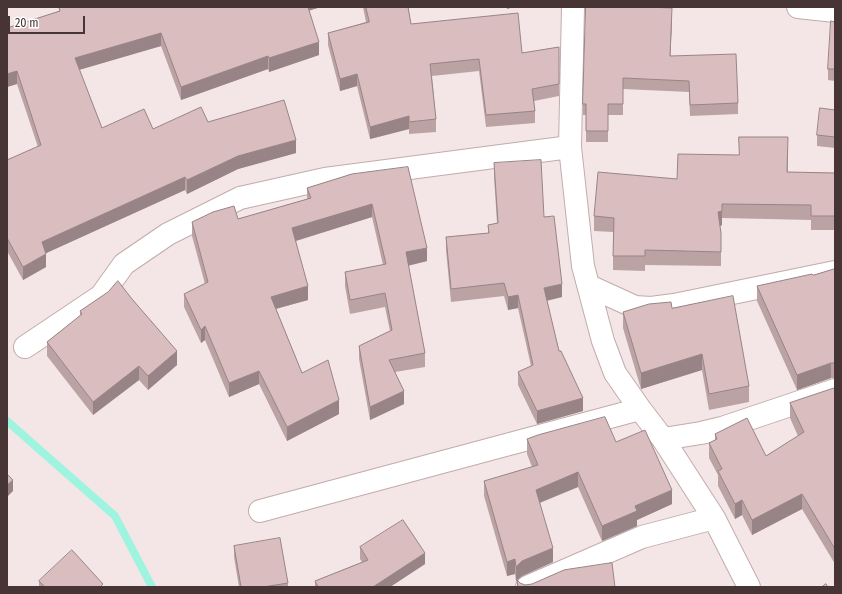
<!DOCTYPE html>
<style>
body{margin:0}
#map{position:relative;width:842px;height:594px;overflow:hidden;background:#f4e6e6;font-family:"Fira Sans Condensed",sans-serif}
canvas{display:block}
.frame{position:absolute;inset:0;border:8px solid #473535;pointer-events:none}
.scale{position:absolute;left:8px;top:16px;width:77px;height:18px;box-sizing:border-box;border:2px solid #473535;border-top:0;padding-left:5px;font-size:12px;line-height:14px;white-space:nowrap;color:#473535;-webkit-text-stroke:3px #fff;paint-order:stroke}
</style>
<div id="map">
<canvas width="842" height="594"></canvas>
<div class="frame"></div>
<div class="scale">20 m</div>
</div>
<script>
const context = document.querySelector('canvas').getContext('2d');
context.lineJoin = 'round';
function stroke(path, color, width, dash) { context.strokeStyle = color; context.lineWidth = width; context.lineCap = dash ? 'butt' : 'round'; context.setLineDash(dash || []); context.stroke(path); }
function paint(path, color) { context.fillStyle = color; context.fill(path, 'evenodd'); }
stroke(new Path2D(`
 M7 421 115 516 152 587`), '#9ef4df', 8);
const minor = new Path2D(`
 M573 7 570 147 583 266 603 341 615 373 640 409 663 439 714 518 749 587
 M798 7 835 11
 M589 286 635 307 651 308 674 305 835 272
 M25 347 101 296 124 264 168 234 240 198 325 179 570 147
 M663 439 701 433 722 428 835 390
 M260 511 640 409
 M527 587 642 537 714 518`);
stroke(minor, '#c3abab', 24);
stroke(minor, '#fff', 22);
paint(new Path2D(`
 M64 7H321L309 10 319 55 269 72 268 69 181 100 161 46 79 70 102 128 153 129 208 122 296 153 238 169 187 194 185 190 46 253V267L23 280 7 251V160L38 147 17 84 7 87V28L59 11V8Z
 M363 7H408L411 24 522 53 559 47V96L534 101 535 111V123L486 127 479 71 432 76 436 119V132L409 134V129L370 139 357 86 340 91 328 45V33L366 22Z
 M672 19 670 56 738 103V114L690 116 689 92 623 89V115H608V142H586V115H583V104Z
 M835 22V81L828 80V69Z
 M835 110V148L817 146V135Z
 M788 152V172L835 173V230H811V220L722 218V225L720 226 721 247V266L645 265V271L613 270V232L594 231V216L677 179Z
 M494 163 544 217 562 297 547 301 559 351 583 411 537 424 518 385V372L531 366 518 308 508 310 504 296 451 302 446 250V237L488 233V225L497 223 494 176Z
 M352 174 427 261 408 266 425 353V367L395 372 404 404 370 420 359 359V346L390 331 385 307 350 314 345 286V272L383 265 372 217 296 241 308 300 276 309 302 373 339 414 287 441 259 384 229 397 205 340 201 343 184 307V294L205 284 192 236V222L238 219 307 199V188Z
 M835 269V378H831L797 390 757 301V286L813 275Z
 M672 308 749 386V402L709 410 702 370 641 389 623 328V312Z
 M80 311 177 365 148 390 139 380 93 415 47 356V342L80 316Z
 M835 388V564L802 509 752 535 742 515 735 519 718 486V475L709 458V443L715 440V434L766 456 798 436 790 418V403Z
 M527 439 616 442 672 504 637 520V526L602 541 578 487 540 503 553 562 522 576 517 580 520 583 525 585 615 587H517V580L516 581 515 574 507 576 484 496V481L532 467 527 454Z
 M234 546 288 583V587H239L234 557Z
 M360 547 425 564 390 587H315V581L362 562 360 559Z
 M39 581 103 587H39Z`), '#bba3a4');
paint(new Path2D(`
 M305 7H321L305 12Z
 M507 7H514L507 9Z
 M672 8V19L670 67V56Z
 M161 33V46L75 71V58Z
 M319 42V55L269 72V58Z
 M268 56V69L181 100V87Z
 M17 71V84L7 87V74Z
 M357 74V86L340 91V79Z
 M409 116V129L370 139V127Z
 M296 140V153L238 169 187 194V180L238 156Z
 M185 177V190L42 255V242Z
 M372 204V217L292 242V228Z
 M722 204V225L718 227V212Z
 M427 248V261L406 266V252Z
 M46 254V267L23 280V267Z
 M562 284V297L544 301V288Z
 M308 286V300L271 310V297Z
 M518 295V308L508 310V297Z
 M205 326V340L201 343V330Z
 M177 351V365L148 390V376Z
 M702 354V370L641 389V373Z
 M831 363V378L797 390V375Z
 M139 366V380L93 415V402Z
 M259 371V384L229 397V383Z
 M404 391V404L370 420V407Z
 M583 398V411L537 424V411Z
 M339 400V414L287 441V427Z
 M578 472V487L536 504V490Z
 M13 480V491L7 497V485Z
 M672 490V504L637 520V526L602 541V526L635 506Z
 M802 494V509L752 535V520Z
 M742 500V515L735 519V504Z
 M553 548V562L522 576 516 581V567L522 561Z
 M425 553V564L390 587H373Z
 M515 559V574L507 576V562Z`), '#988486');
const building = new Path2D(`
 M64 7H308L319 42 269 58 268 56 181 87 161 33 75 58 102 128 144 109 153 129 201 107 208 122 284 100 296 140 238 156 187 180 185 177 42 242 46 254 23 267 7 238V160L41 145 17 71 7 74V28L60 11 59 8Z
 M366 7H408L411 24 518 13 522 53 559 47V84L532 89 535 111 486 115 479 59 430 64 436 119 409 122V116L370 127 357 74 340 79 328 33 369 22Z
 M586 7H647L672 8 670 56 736 54 738 103 690 105 689 81 623 78V104H608V131H586V104H583Z
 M831 21 835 22V69H828Z
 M820 108 835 110V137L817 135Z
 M739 137H788L787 172 835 173V216H811V205L722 204V211L718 212 721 233V252L645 250V256H613L614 218 594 216 598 172 677 179 678 154 739 155Z
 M541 160 544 217 554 216 562 284 544 288 559 351H561L583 398 537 411 518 372 533 365 518 295 508 297 504 283 451 289 446 237 489 233 488 225 498 223 494 163Z
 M408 167 427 248 406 252 425 353 389 360 404 391 370 407 359 346 392 330 385 293 350 300 345 272 386 264 372 204 292 228 308 286 271 297 302 373 328 360 339 400 287 427 259 371 229 383 205 326 201 330 184 294 208 282 192 222 213 212 234 206 238 219 311 198 307 188 352 174Z
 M835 269V363H831L797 375 757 286 812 274 813 275Z
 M118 281 132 299 177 351 148 376 139 366 93 402 47 342 82 314 80 311 108 292Z
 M733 296 749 386 709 394 702 354 641 373 623 312 649 304 671 302 672 308Z
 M835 388V549L802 494 752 520 742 500 735 504 718 471 722 469 709 443 717 439 715 434 747 418 766 456 804 432 790 403Z
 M605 417 616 442 645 430 672 490 635 506 637 511 602 526 578 472 536 490 553 548 522 561 516 567 515 559 507 562 484 481 538 465 527 439 538 435Z
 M7 474 13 480 7 485Z
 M403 520 425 553 373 587H318L315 581 368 560 360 547Z
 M280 538 288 583 263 587H241L234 546Z
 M72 550 103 584 100 587H45L39 581Z
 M612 563 615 587H518L517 580 520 583 525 585 532 584 564 570Z
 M826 584 828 587H822Z`);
paint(building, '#d9bdbf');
stroke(building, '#988486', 1);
</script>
